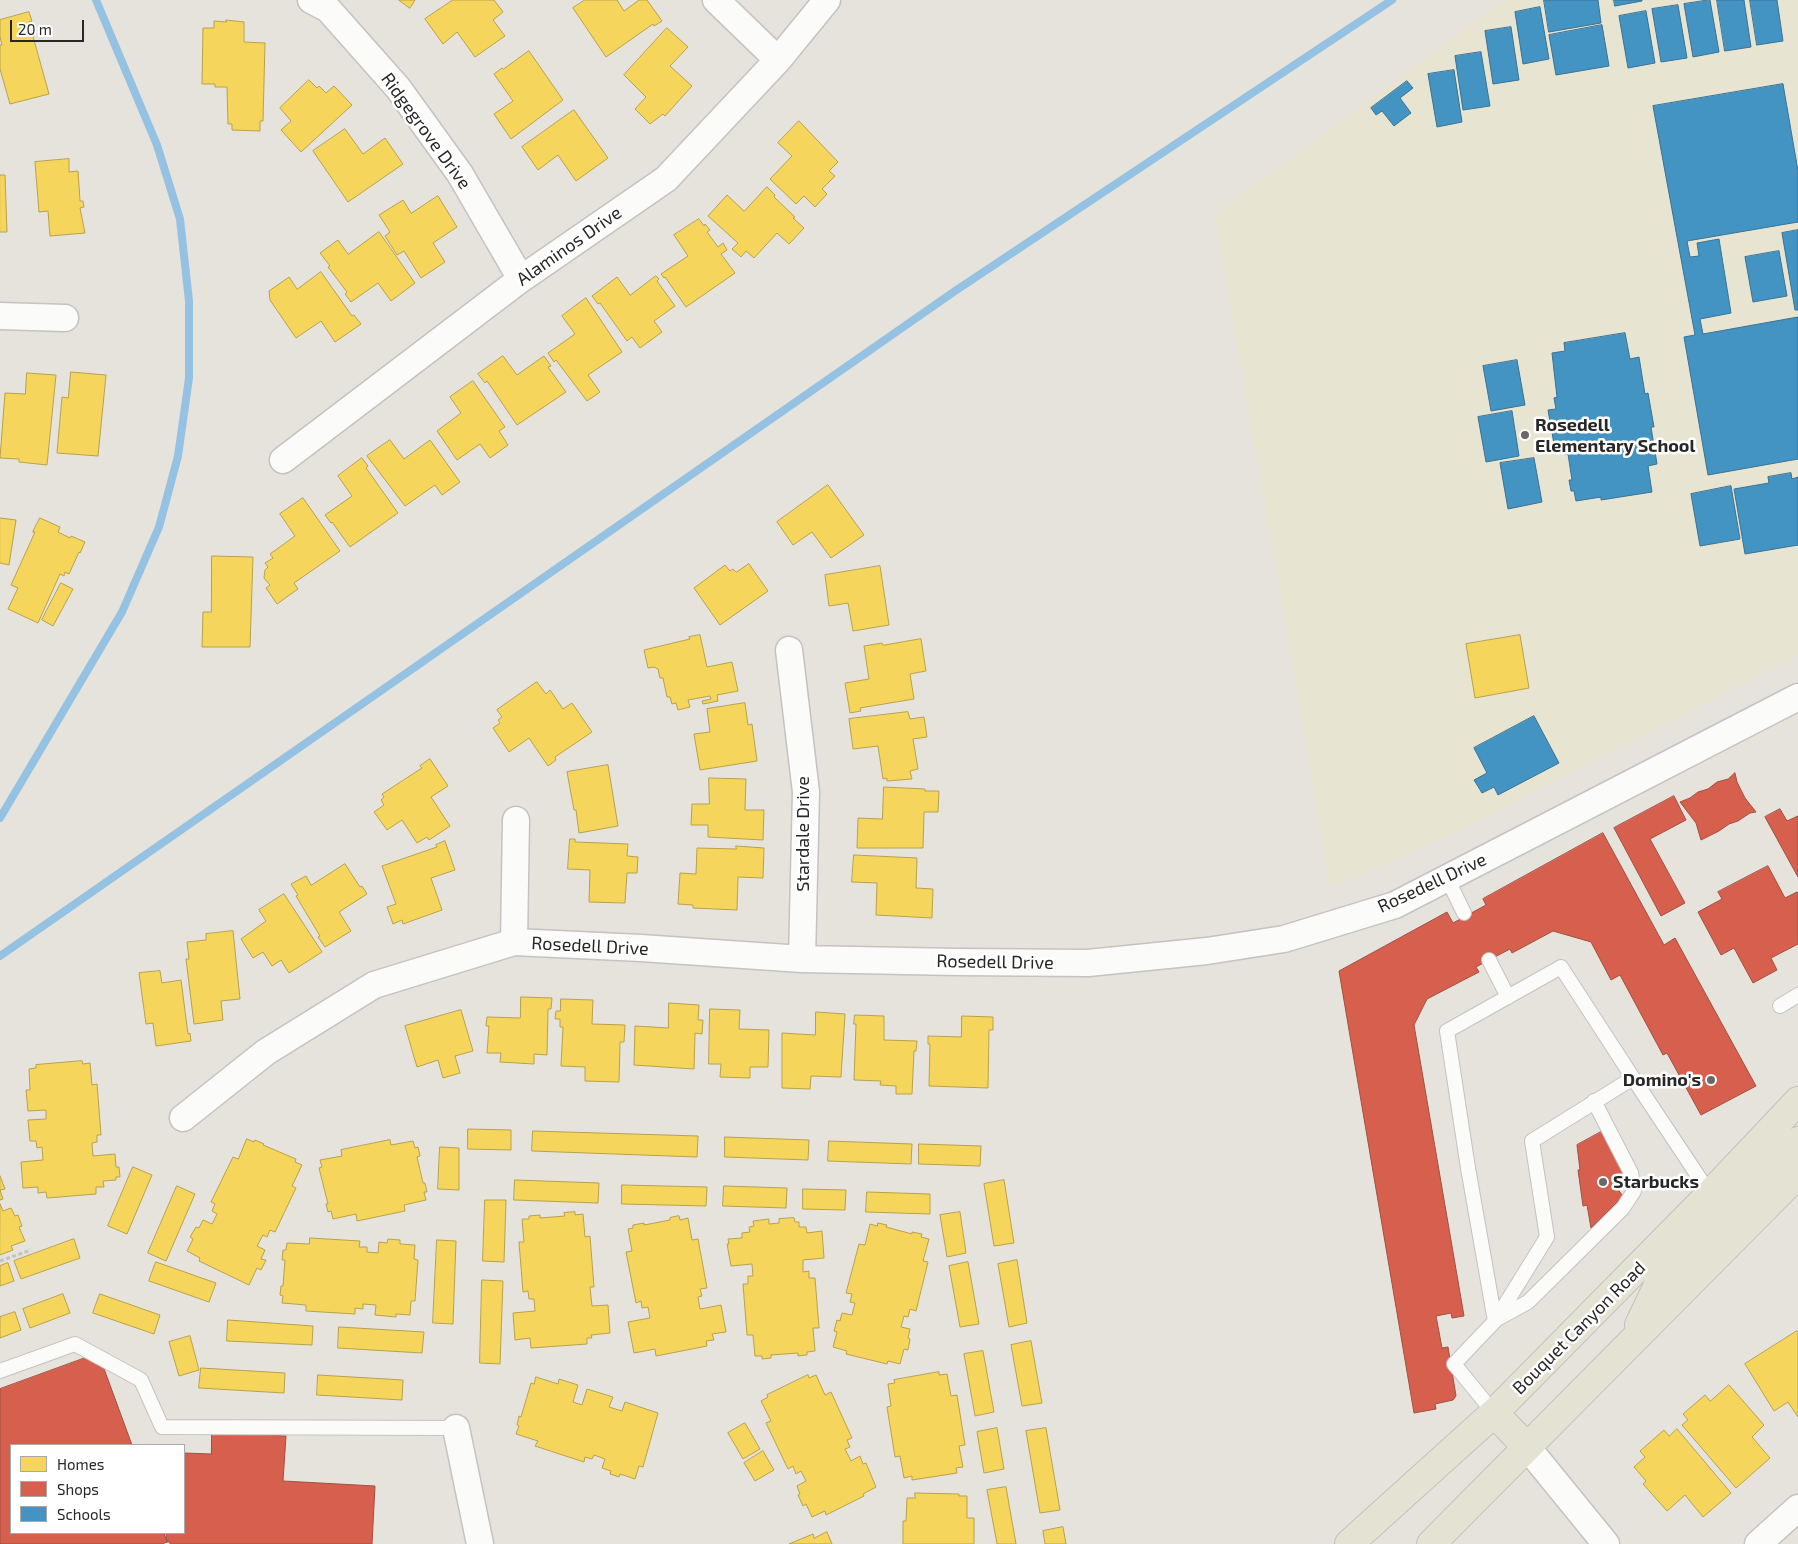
<!DOCTYPE html>
<style>
body{margin:0}
#map{position:relative;width:1798px;height:1544px;overflow:hidden;background:#e6e3dc;font-family:"Exo 2",sans-serif}
canvas{display:block}
.legend{position:absolute;left:10px;top:1444px;width:175px;height:90px;box-sizing:border-box;background:#fff;border:1px solid #a9a9a9;margin:0;padding:6px 9px;list-style:none;font-size:15px;color:#272727}
.legend li{display:flex;align-items:center;gap:10px;height:25px}
.legend b{width:25px;border:1px solid #a9a9a9}
.scale{position:absolute;left:10px;top:20px;width:74px;height:22px;box-sizing:border-box;border:2px solid #272727;border-top:0;padding-left:6px;font-size:15px;line-height:18px;white-space:nowrap;color:#272727;-webkit-text-stroke:4px #fff;paint-order:stroke}
</style>
<div id="map">
<canvas width="1798" height="1544"></canvas>
<ul class="legend">
<li><b style="height:14px;background:#f6d55c"></b>Homes</li>
<li><b style="height:14px;background:#d6604d"></b>Shops</li>
<li><b style="height:14px;background:#4393c3"></b>Schools</li>
</ul>
<div class="scale">20 m</div>
</div>
<script>
const context = document.querySelector('canvas').getContext('2d');
context.lineJoin = 'round';
function paint(path, color) { context.fillStyle = color; context.fill(path, 'evenodd'); }
function stroke(path, color, width, dash) { context.strokeStyle = color; context.lineWidth = width; context.lineCap = dash ? 'butt' : 'round'; context.setLineDash(dash || []); context.stroke(path); }
function drawText(font, color, halo, rows, align = 'center') {
  context.font = font + ' "Exo 2",sans-serif'; context.lineWidth = 5; context.setLineDash([]); context.textBaseline = 'middle'; context.strokeStyle = halo; context.fillStyle = color; for (const [text, x, y, turn = 0] of rows) {
    context.save(); context.translate(x, y); context.rotate((+turn || 0) * Math.PI / 180); context.textAlign = isNaN(turn) ? turn : align; if (halo) context.strokeText(text, 0, 0); context.fillText(text, 0, 0); context.restore();
  }
}
paint(new Path2D(`
 M1504 0H1798V655L1464 828 1394 861 1330 887 1215 215Z`), '#e8e4d2');
const homes = new Path2D(`
 M399 0H415L410 8Z
 M453 0H494L503 12 493 20 505 36 475 57 457 32 443 44 425 19Z
 M585 0H617L624 11 639 0H647L662 21 654 26 653 24 606 57 573 8Z
 M29 12 32 21 29 22 49 94 10 104 0 69V45H2L0 37V20Z
 M226 20 244 22V42L265 43 263 121H260V131L232 130V124H228L227 87H215V84H202L203 28H214V21L226 22Z
 M667 28 688 47 670 66 692 86 665 116 663 114 650 124 635 109 646 97 624 75Z
 M529 51 563 100 511 139 494 114 513 101 494 74 502 68 503 69Z
 M309 80 317 88 319 86 326 93 334 86 352 105 301 152 281 130 291 121 280 108Z
 M574 110 608 158 576 181 558 155 538 170 522 147Z
 M799 121 838 162 829 171 835 176 822 189 827 194 815 207 804 196 796 204 770 179 792 156 778 143Z
 M345 129 363 154 385 138 403 164 348 202 313 151Z
 M69 159V172L78 171 80 201H83L84 207 80 208 85 233 50 236 48 211 39 212 35 162Z
 M0 175H5L7 232H0Z
 M767 187 775 195 774 197 795 217 793 218 804 228 789 244 777 233 754 258 746 251 741 257 732 249 738 243 708 216 727 195 744 211Z
 M438 196 457 227 433 243 445 262 421 278 404 251 397 255 385 236 390 232 379 215 403 200 411 213Z
 M699 219 704 226 705 224 710 230 707 232 718 247 723 243 727 250 721 254 735 273 686 307 665 277 664 278 661 274 688 256 674 235Z
 M379 232 415 283 391 301 378 283 351 302 345 294 347 292 328 267 330 266 320 253 338 240 348 254Z
 M321 272 352 316 354 315 361 324 335 342 321 321 296 338 270 300 269 291 289 277 297 289Z
 M656 276 659 279 657 281 675 306 654 321 662 332 640 348 632 337 627 341 600 303 598 304 592 296 617 277 630 295Z
 M586 298 622 352 588 375 600 392 587 401 556 360 554 362 548 353 575 334 562 316Z
 M503 356 517 375 544 356 551 366 548 367 566 392 517 425 487 381 485 383 478 374Z
 M71 372 106 375 98 456 57 453 62 397 68 398Z
 M27 373 56 375 47 465 19 462V459L0 458 5 393 25 394Z
 M473 381 505 427 499 431 508 445 490 458 480 444 457 460 437 431 461 413 450 397Z
 M390 440 404 459 430 440 460 482 442 495 435 485 405 506 367 456Z
 M362 458 368 466 366 468 398 513 350 547 332 522 331 523 325 515 352 496 338 476Z
 M828 485 864 535 831 558 812 532 793 545 777 522Z
 M303 498 340 551 294 583 298 589 277 604 266 588 270 585 264 578 265 570 268 567 265 563 273 558 270 554 295 536 280 514Z
 M0 518 16 520 9 565 0 563Z
 M40 518 60 527 58 532 70 538 71 536 85 542 80 553 79 552 69 574 65 572 64 576 60 574 38 623 8 609 18 588 11 585 35 532H33Z
 M212 556 253 557 250 647H202L203 612H211Z
 M749 564 768 591 720 625 694 588 725 565 730 571 733 569 736 572Z
 M880 566 889 625 853 631 848 603 829 606 825 575Z
 M61 583 73 589 53 626 42 620Z
 M700 635 707 667 732 662 738 691 717 695 718 701 703 704 702 701 711 699 710 696 688 700 690 707 678 710 676 703 672 704 670 697H667L663 678H660L658 669 654 667 648 668 644 650 690 639 689 637Z
 M1520 635 1529 688 1475 698 1466 644Z
 M921 639 926 671 910 674 914 699 860 708 861 711 850 713 845 683 869 679 864 646 882 643 883 645Z
 M537 682 546 694 550 690 563 709 572 703 592 732 555 757 556 760 548 766 529 738 509 752 493 728 500 723 498 720 502 717 497 710Z
 M745 703 748 725 752 724 757 761 700 770 694 734 710 732 707 709Z
 M908 712 910 719 924 717 927 737 913 739 918 769 910 771 912 779 887 781V778L883 779 878 746 853 749 849 719Z
 M430 759 448 786 431 797 450 826 429 840 427 837 417 843 402 820 387 830 374 812 384 805 381 800 384 797 382 794 422 768 420 766Z
 M608 765 618 826 579 833 576 810H574L567 772Z
 M709 778 746 779 745 810H764L763 840 708 837V825H691L692 804H709Z
 M884 787 925 789V791H939L938 812H924L923 848H857L858 818 882 819Z
 M570 839H575V842L628 844 627 856 638 857 637 873H627L625 903 589 902 590 870 568 869Z
 M445 841 455 870 431 878 442 910 403 924 402 920 393 924 387 907 396 904 382 866 437 847 436 845Z
 M736 846 764 848 763 878 738 877 737 910 693 908V905L678 904 680 873 696 874 697 848 736 849Z
 M854 855 917 858 916 888 933 889 932 918 876 915 877 883 852 882Z
 M345 864 360 887 362 886 367 894 339 912 351 931 325 947 318 937 320 936 296 896 298 895 291 884 306 876 311 885Z
 M284 894 322 952 289 973 281 960 272 966 263 952 253 958 241 939 266 921 259 910Z
 M233 931 240 999 221 1001 223 1020 194 1024 186 959H189L187 942 206 940V934Z
 M160 971 162 983 181 980 188 1034 190 1033 191 1041 156 1046 153 1023 146 1024 139 973Z
 M521 997 552 998 551 1009H548L547 1055 534 1054V1064L500 1062 501 1053H487L489 1026H486L487 1017 520 1018Z
 M561 999 593 1000 592 1024 625 1025 624 1042H620L619 1082 585 1081V1067L561 1066 563 1027H560V1019H555L556 1011H560Z
 M669 1003 699 1005 698 1020H703L702 1034 695 1033 694 1069 634 1065 635 1026 668 1028Z
 M710 1009 740 1010 739 1029 769 1030 768 1067H750V1078L720 1077 721 1064H709Z
 M461 1010 473 1051 455 1056 460 1073 443 1078 438 1060 417 1067 405 1026Z
 M816 1012 845 1014 841 1077 811 1076 810 1089 782 1088V1033L815 1035Z
 M855 1015 884 1016V1040L917 1041 916 1051H914L912 1094H896V1086L880 1085 881 1081 854 1080 856 1024H854Z
 M962 1016 993 1017V1030H989L988 1088 929 1086 930 1044H928V1036L961 1037Z
 M82 1061 83 1064 90 1063 92 1085 97 1084 101 1135H97V1142L92 1143 93 1156 115 1154 116 1167H119L120 1177H116V1180L103 1181 104 1187H96V1194L47 1198 46 1192 38 1193V1187L23 1188 21 1162 43 1160 42 1147 37 1148 36 1141H30L28 1120 46 1119V1110L28 1111 26 1090H30L29 1069 36 1068V1065Z
 M468 1129 511 1130V1150L468 1149Z
 M533 1131 698 1136 697 1157 532 1151Z
 M725 1137 809 1140 808 1160 725 1157Z
 M247 1139 254 1142 255 1140 264 1144 263 1145 296 1159 295 1162 302 1165 292 1186 296 1188 275 1232 270 1230 267 1237 263 1235 257 1246 265 1250 261 1259 266 1260 261 1270 257 1268 249 1285 199 1261 200 1258 187 1251 193 1239 190 1237 196 1227 199 1228 203 1220 212 1224 217 1214 212 1211 215 1204 211 1202 233 1157 238 1159Z
 M390 1140 391 1145 413 1141 415 1148 418 1147 420 1156 417 1157 423 1183H425L427 1192H424L426 1200 404 1205 405 1211 357 1221 356 1214 333 1219 331 1211 328 1212 326 1204H328L319 1168 322 1167 320 1160 342 1156 341 1150Z
 M829 1141 912 1144 911 1164 828 1161Z
 M919 1144 981 1146 980 1166 919 1164Z
 M440 1147 459 1148V1190L438 1189Z
 M133 1167 152 1175 127 1234 108 1226Z
 M0 1176 5 1189 0 1190 3 1199 0 1200Z
 M515 1180 599 1183 598 1203 514 1200Z
 M1004 1180 1014 1243 994 1246 984 1184Z
 M622 1185 707 1187 706 1206 622 1204Z
 M177 1186 195 1194 166 1261 148 1253Z
 M724 1186 787 1188 786 1208 723 1206Z
 M803 1189 846 1190 845 1210 803 1209Z
 M867 1192 930 1194V1214L866 1212Z
 M485 1200H506L504 1262 483 1261Z
 M0 1204 3 1211 11 1208 15 1216 18 1215 22 1226 19 1227 25 1241 11 1246 13 1250 0 1255Z
 M575 1212V1215L583 1214 585 1237 590 1236 594 1287H590L592 1306 608 1305 610 1333 591 1335 592 1338H587V1344L531 1348 530 1338 515 1340 513 1313 535 1311 534 1299H529L528 1291 523 1292 519 1242H524L522 1219H529V1216L540 1215V1218L565 1216 564 1213Z
 M960 1212 966 1253 947 1257 940 1215Z
 M679 1216 680 1220 688 1218 692 1240 698 1239 707 1288 700 1289 702 1296 698 1297 700 1309 721 1305 726 1332 712 1334 714 1340 706 1341 707 1346 656 1356 655 1349 634 1353 628 1322 650 1318 648 1307 642 1308 641 1301 636 1303 626 1252 632 1251 628 1229 633 1228V1225L644 1223V1225L670 1220V1218Z
 M794 1218 795 1222H799V1227H806L807 1233 822 1231 824 1258 803 1260V1272L809 1271V1278H815L819 1328H813L815 1351 807 1352V1355L798 1356V1353L771 1355V1358L762 1359V1356H755L753 1335H747L743 1284H748V1276H753L752 1264 731 1266 727 1244H729L728 1239 742 1238V1233L750 1232 749 1227 754 1226 753 1221 769 1219V1224L779 1223V1219Z
 M878 1223 887 1225 886 1227 912 1234V1232L922 1234 921 1237 929 1239 923 1261 928 1262 916 1311 910 1309 908 1317 904 1316 901 1327 910 1329 908 1338 910 1339 908 1350 904 1349 900 1364 888 1361 887 1364 846 1354 847 1351 833 1347 837 1332 834 1331 837 1320 840 1321 842 1313 852 1315 855 1303 850 1302 852 1294 846 1293 859 1244 865 1245 870 1224 877 1226Z
 M310 1238 360 1241 359 1247H367V1252L378 1253 379 1242 387 1243 388 1239 400 1240V1244L415 1245 414 1259 418 1260 415 1301H411L410 1315 396 1314V1317L375 1315 376 1305 363 1304V1309L355 1308V1314L306 1311V1305L282 1303 283 1296 280 1295 281 1286H283L285 1260H282L283 1250H286L287 1243 309 1244Z
 M74 1239 80 1258 21 1279 14 1261Z
 M437 1240 456 1241 453 1324 433 1323Z
 M1017 1260 1027 1323 1009 1327 998 1264Z
 M156 1262 216 1283 209 1302 149 1281Z
 M968 1262 979 1324 960 1327 949 1266Z
 M8 1263 14 1281 0 1286V1266Z
 M482 1280 503 1281 500 1364 480 1363Z
 M63 1294 70 1313 30 1328 23 1309Z
 M100 1294 160 1315 154 1334 93 1313Z
 M15 1312 21 1330 0 1338V1317Z
 M228 1320 313 1326 312 1345 227 1341Z
 M339 1327 424 1332 422 1353 338 1348Z
 M1797 1331 1798 1332V1417L1788 1402 1774 1411 1745 1364Z
 M190 1336 199 1370 179 1376 169 1342Z
 M1031 1341 1042 1403 1022 1406 1011 1345Z
 M983 1351 994 1412 975 1416 964 1354Z
 M201 1368 285 1373 284 1393 199 1388Z
 M939 1372V1375L947 1374 951 1396 957 1395 965 1445 959 1446 963 1467 956 1468 957 1473 912 1480V1476L904 1478 900 1456 895 1457 887 1407 891 1406 888 1384 895 1383 894 1380Z
 M318 1375 403 1380 402 1400 317 1395Z
 M808 1375 809 1378 816 1375 825 1395 831 1392 852 1438 847 1440 850 1447 845 1449 851 1461 860 1456 863 1464 866 1463 876 1487 863 1494 864 1496 826 1515 825 1511 812 1517 806 1504 803 1506 798 1495 800 1494 797 1486 806 1481 801 1471 796 1474 793 1466 788 1469 766 1423 771 1421 761 1401 768 1397 767 1395Z
 M536 1377 558 1384 559 1379 578 1385 573 1402 582 1405 587 1389 613 1397 609 1407 622 1411 625 1402 658 1413 643 1467 639 1466 635 1479 620 1474 619 1477 610 1474 611 1471 602 1468 605 1459 594 1455 592 1459 585 1457 584 1462 535 1446 538 1441 516 1434 519 1426 517 1425 519 1416 521 1417 531 1383 534 1384Z
 M1729 1385 1764 1425 1752 1437 1770 1458 1736 1488 1682 1425 1688 1420 1683 1414 1705 1395 1710 1401Z
 M745 1423 760 1449 743 1459 728 1433Z
 M997 1428 1004 1469 984 1473 977 1432Z
 M1046 1428 1060 1510 1040 1513 1026 1431Z
 M1677 1429 1731 1493 1703 1517 1685 1495 1667 1511 1643 1484 1646 1481 1634 1467 1645 1457 1640 1451 1664 1430 1669 1436Z
 M763 1451 774 1470 755 1481 744 1463Z
 M1006 1487 1016 1544H997L987 1490Z
 M915 1493 959 1494V1496H967V1518H974V1544H903V1521H906L907 1498H915Z
 M1063 1527 1066 1544H1045L1043 1531Z
 M827 1532 832 1544H789L813 1534 814 1538Z`);
paint(homes, '#f6d55c');
stroke(homes, '#b8a14c', 1);
const shops = new Path2D(`
 M1735 773 1737 782 1745 798 1756 812 1750 813 1738 821 1729 824 1719 831 1701 840 1696 823 1680 802 1690 798 1698 792 1708 789 1717 782 1728 779Z
 M1674 796 1686 820 1650 839 1685 903 1661 916 1614 828Z
 M1780 809 1787 821 1798 816V877L1765 817Z
 M1603 833 1664 945 1675 938 1756 1086 1701 1115 1667 1053 1663 1055 1620 975 1611 980 1591 942 1553 931 1512 953 1510 949 1489 960 1476 967 1479 972 1427 999 1414 1025 1464 1316 1452 1318 1451 1313 1436 1316 1442 1348 1448 1347 1456 1396 1453 1400 1435 1404 1436 1409 1414 1413 1339 971 1447 912 1453 923 1486 905 1483 899Z
 M1768 866 1785 898 1797 892 1798 893V944L1771 958 1777 970 1753 983 1734 948 1721 955 1698 912 1722 899 1718 892Z
 M1601 1132 1626 1177V1180L1625 1184 1619 1191 1623 1196 1591 1228 1587 1205 1583 1206 1578 1170H1580L1577 1145Z
 M85 1358 103 1366 132 1445H11V1533H164L167 1542 162 1544H0V1389Z
 M212 1432 286 1436 283 1481 375 1486 372 1544H170V1542H167L166 1533H184V1453L211 1454Z`);
paint(shops, '#d6604d');
stroke(shops, '#a24f42', 1);
const schools = new Path2D(`
 M1544 0H1598L1601 23 1549 32Z
 M1614 0H1642V1L1615 6Z
 M1710 0 1719 52 1693 57 1684 4Z
 M1717 0H1744L1751 47 1725 51Z
 M1750 0H1777L1783 41 1757 45Z
 M1678 5 1687 58 1661 62 1652 9Z
 M1540 7 1549 59 1523 64 1515 12Z
 M1646 11 1655 63 1628 68 1619 16Z
 M1602 25 1609 66 1556 75 1549 35Z
 M1511 27 1519 80 1493 84 1485 31Z
 M1481 52 1490 106 1463 110 1455 56Z
 M1454 70 1462 122 1437 127 1428 74Z
 M1407 81 1413 88 1400 98 1411 113 1394 126 1382 111 1376 115 1371 108Z
 M1783 84 1798 171V222L1687 241 1690 257 1699 256 1697 243 1719 239 1731 313 1700 319 1703 334 1798 317V459L1708 475 1684 337 1695 335 1653 106Z
 M1798 230V310H1795L1782 233Z
 M1779 251 1787 296 1753 302 1745 257Z
 M1625 333 1630 359 1639 357 1645 394 1648 393 1654 427H1651L1657 464 1648 466 1652 492 1601 500V497L1576 501 1574 491H1571L1569 480H1572L1568 454H1564L1562 443 1554 444 1548 410 1556 409 1554 398 1557 397 1552 353 1565 351 1564 343Z
 M1517 360 1525 405 1491 411 1483 366Z
 M1512 411 1519 456 1486 462 1478 417Z
 M1534 458 1542 502 1508 509 1500 463Z
 M1791 473 1792 479 1798 477V545L1745 554 1734 489 1769 483 1768 477Z
 M1731 486 1740 539 1700 546 1691 494Z
 M1534 716 1559 763 1498 795 1494 787 1482 793 1474 780 1487 773 1474 748Z`);
paint(schools, '#4393c3');
stroke(schools, '#3b7394', 1);
stroke(new Path2D(`
 M0 818 122 612 159 527 178 456 189 378V301L180 219 157 145 96 0
 M0 956 955 291 1392 0`), '#95c2e2', 8);
const lane = new Path2D(`
 M1447 878 1464 913
 M1489 960 1508 997
 M1780 1006 1798 995
 M1495 1320 1528 1302 1623 1208 1634 1191 1631 1173 1594 1101
 M1495 1321 1468 1168 1447 1031 1561 967 1633 1078
 M0 1371 75 1344 141 1380 162 1427 456 1428
 M1494 1413 1454 1364 1495 1321 1547 1237 1532 1141 1633 1078 1710 1194`);
const street = new Path2D(`
 M311 0 328 9 398 88 460 174 521 279
 M716 0 778 60
 M0 316 65 318
 M283 460 521 279 666 179 778 60 827 0
 M789 650 806 792 802 959
 M514 942 516 820
 M183 1118 266 1052 374 985 514 942 641 948 802 959 957 962 1088 963 1207 951 1284 939 1395 905 1798 697
 M456 1428 480 1544
 M1527 1447 1606 1544
 M1758 1544 1798 1508`);
const primary = new Path2D(`
 M1639 1325 1659 1283 1798 1141
 M1494 1413 1527 1447
 M1349 1544 1494 1413 1710 1194 1798 1101
 M1431 1544 1798 1174`);
stroke(lane, '#c4c2c2', 16);
stroke(street, '#c4c2c2', 29);
stroke(primary, '#c3c1bf', 30);
stroke(new Path2D(`
 M0 1261 31 1250`), '#c4c3c2', 3, [4, 2.5]);
stroke(lane, '#fbfbfa', 14);
stroke(street, '#fbfbfa', 26);
stroke(primary, '#e4e2d3', 28);
for (const [x, y, r, color] of [
 [1525,435,5,"#6a6966"],
 [1711,1080,5,"#6a6966"],
 [1603,1182,5,"#6a6966"]
]) { const dot = new Path2D(); dot.arc(x, y, r, 0, 2 * Math.PI); context.fillStyle = color; context.fill(dot); stroke(dot, '#fff', 2); }
drawText('18px', '#272727', '#fff', [
 ["Ridgegrove Drive",426,131,54],
 ["Alaminos Drive",569,246,-35],
 ["Stardale Drive",803,834,-90],
 ["Rosedell Drive",1432,883,-25],
 ["Rosedell Drive",590,946,3],
 ["Rosedell Drive",995,962,1],
 ["Bouquet Canyon Road",1579,1328,-45]
]);
drawText('bold 18px', '#272727', '#fff', [
 ["Rosedell",1535,425],
 ["Elementary School",1535,446],
 ["Domino's",1701,1080,"right"],
 ["Starbucks",1613,1182]
], 'left');
</script>
